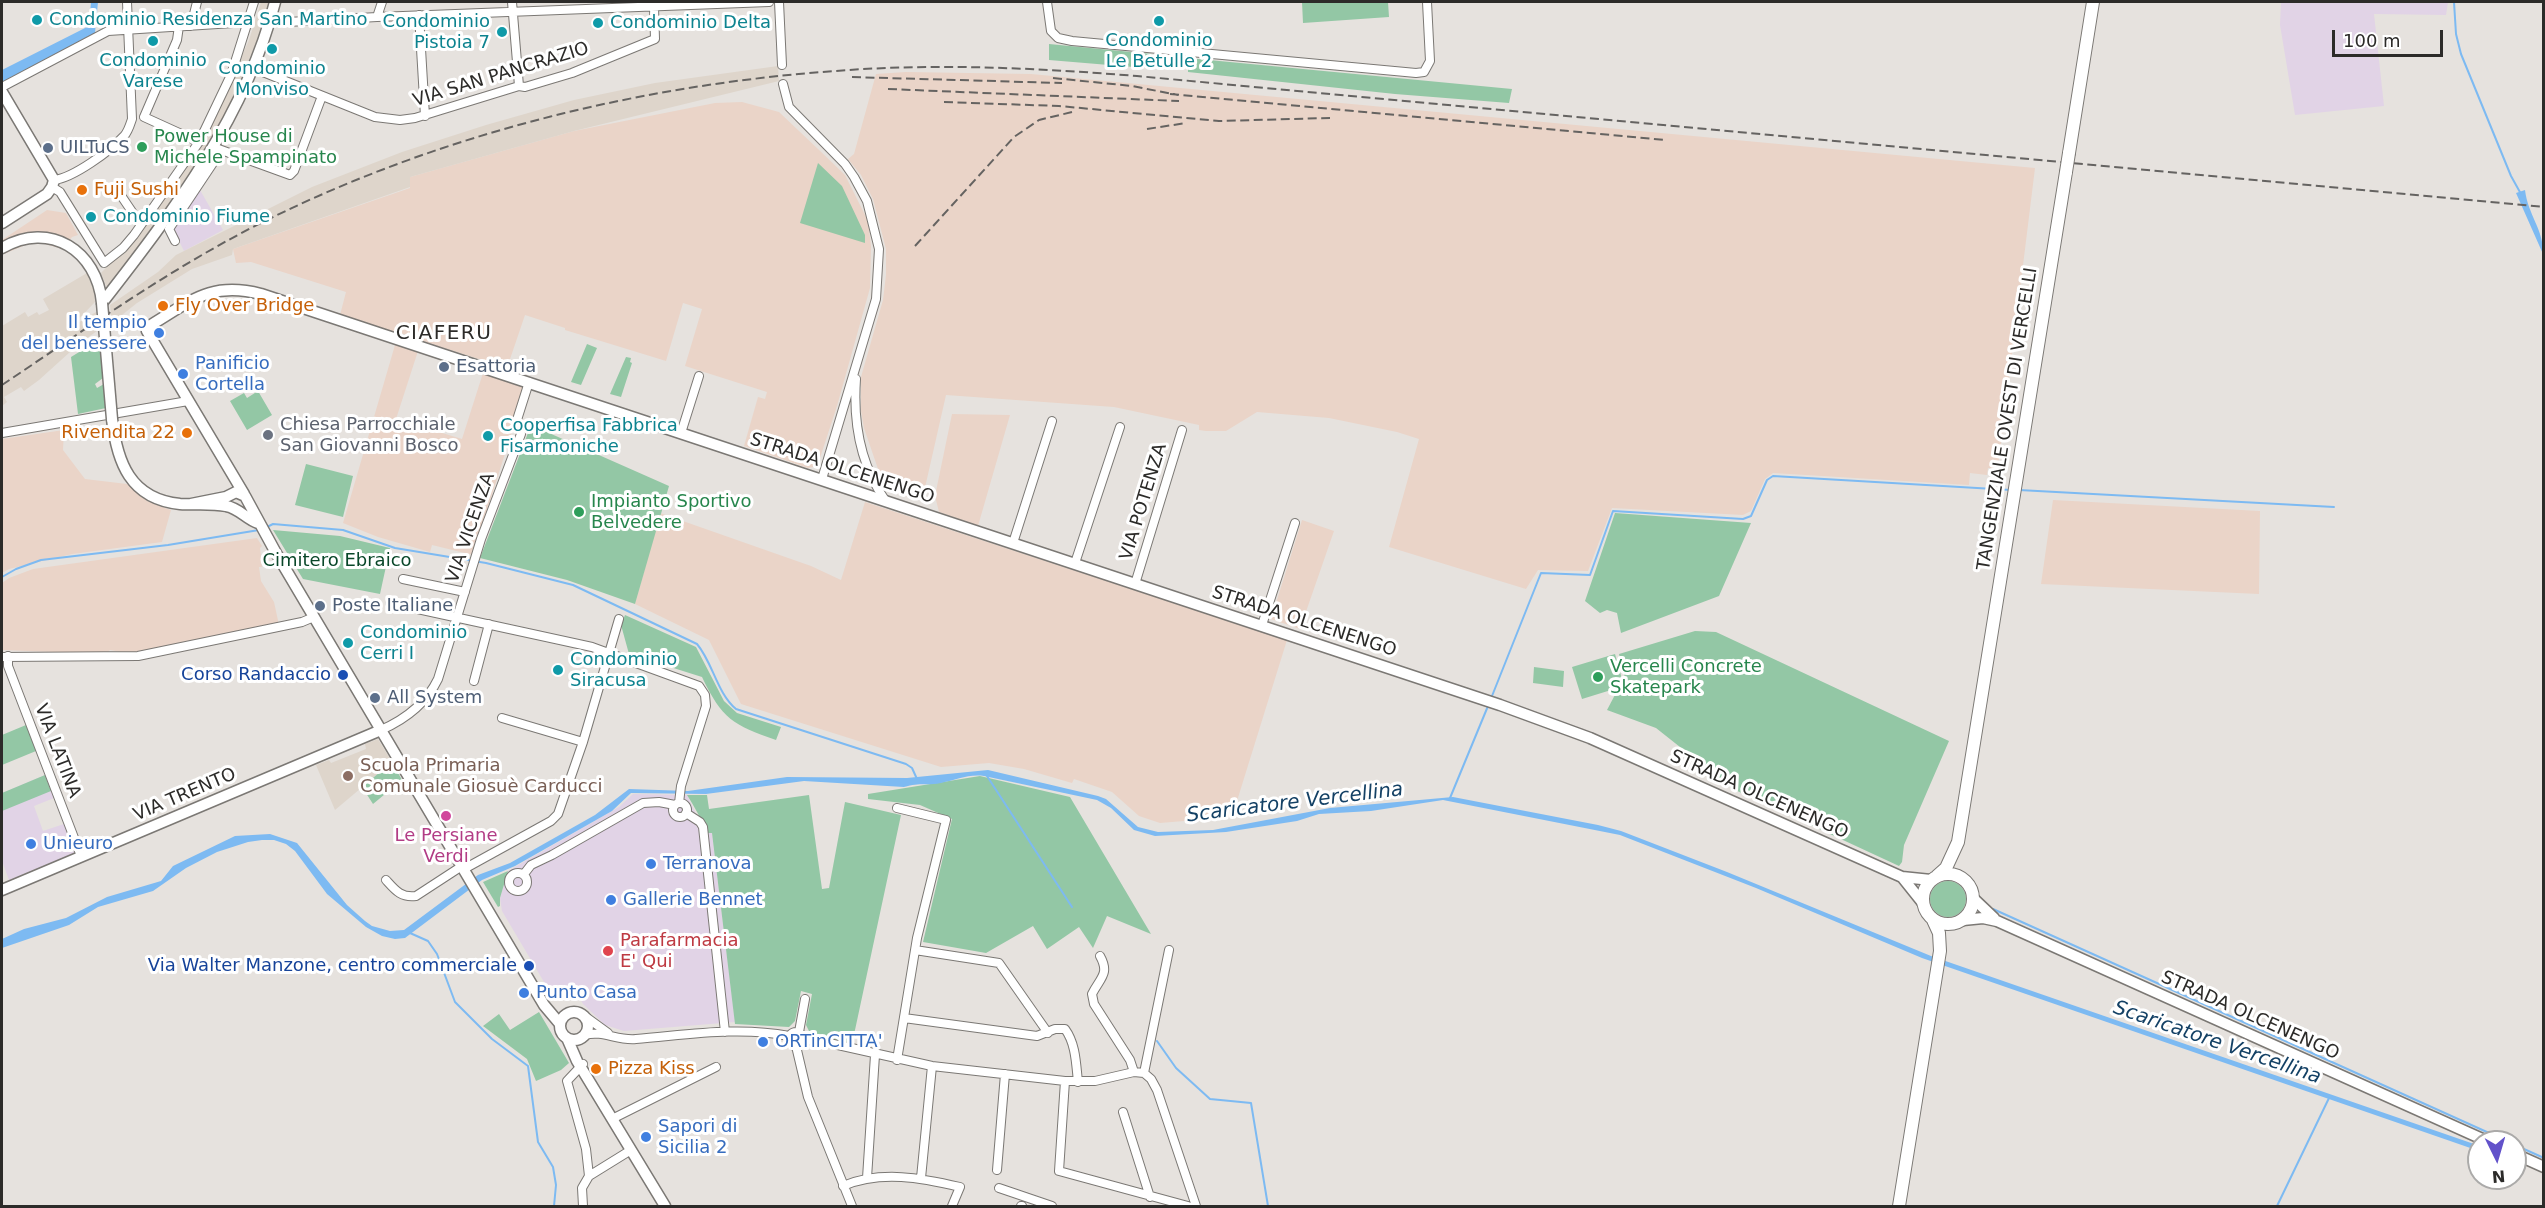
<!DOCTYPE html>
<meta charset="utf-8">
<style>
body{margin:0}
#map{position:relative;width:2545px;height:1208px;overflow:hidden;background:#e6e2de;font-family:"DejaVu Sans",sans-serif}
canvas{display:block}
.frame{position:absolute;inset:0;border:3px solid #2c2b29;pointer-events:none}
.north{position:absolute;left:2467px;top:1130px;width:60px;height:60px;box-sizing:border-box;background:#fff;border:2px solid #abaaa9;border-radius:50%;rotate:175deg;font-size:16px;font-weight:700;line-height:24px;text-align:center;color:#2c2b29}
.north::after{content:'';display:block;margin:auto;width:21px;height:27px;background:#6252ca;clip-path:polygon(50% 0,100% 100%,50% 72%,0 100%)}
.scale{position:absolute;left:2332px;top:30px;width:111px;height:27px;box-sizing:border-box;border:3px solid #2c2b29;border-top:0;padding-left:8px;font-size:18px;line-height:21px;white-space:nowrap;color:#2c2b29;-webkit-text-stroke:4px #fff;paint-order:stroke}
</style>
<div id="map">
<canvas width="2545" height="1208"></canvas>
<div class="frame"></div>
<div class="north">N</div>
<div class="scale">100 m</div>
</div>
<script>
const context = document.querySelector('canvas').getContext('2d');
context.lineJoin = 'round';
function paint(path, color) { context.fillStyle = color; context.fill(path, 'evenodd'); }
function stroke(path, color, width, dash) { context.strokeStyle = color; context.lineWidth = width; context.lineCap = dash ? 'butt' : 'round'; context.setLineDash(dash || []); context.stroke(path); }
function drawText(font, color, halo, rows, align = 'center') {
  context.font = font + ' "DejaVu Sans",sans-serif'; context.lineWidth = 6; context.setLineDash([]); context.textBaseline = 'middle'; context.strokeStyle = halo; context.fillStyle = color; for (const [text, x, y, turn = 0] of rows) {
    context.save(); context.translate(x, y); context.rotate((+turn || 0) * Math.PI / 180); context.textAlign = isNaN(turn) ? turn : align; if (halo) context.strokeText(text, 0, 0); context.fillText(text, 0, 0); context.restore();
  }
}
paint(new Path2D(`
 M2281 2H2448L2446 15 2374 14 2384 106 2295 115 2280 25Z
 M200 190 223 230 184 251 173 229Z
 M45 775 54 798 34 806 43 831 64 824 74 853 9 880 2 861V793Z
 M633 794 687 795 696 814 712 833 735 1022 624 1031 605 1025 583 1004 578 995 568 999 555 992 544 982 502 911 500 898 508 871 619 807Z`), '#e1d3e6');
paint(new Path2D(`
 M906 72 1031 74 2035 168 1998 468H1988L1987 475 1970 473 1969 485 1773 473 1765 479 1751 511 1743 515 1612 508 1588 571 1538 570 1526 589 1389 547 1419 439 1397 432 1329 418 1257 412 1226 431H1206L1199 430V425L1114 407 946 395 924 492 908 497 891 491 878 469 864 428 861 411V377L883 300 886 275V249L873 199 861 175 848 159 854 154 876 74Z
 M742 102 779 112 818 149 845 175 868 221 871 246 870 288 837 406 819 461 813 467 808 468 744 446 758 397 765 399 767 392 685 366 702 309 683 303 666 361 565 330V328L525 315 507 368 340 315 346 292 251 262 236 263 233 249 410 188V177L574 131 715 103Z
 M47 210 66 213 78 235 72 237 62 249 45 244H28L4 254 2 240Z
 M395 345 418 351 396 419 462 439 483 373 526 387 473 555 432 545 430 552 378 537 343 523Z
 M952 414 1010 415 978 526 939 512 935 496Z
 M64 430 63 450 85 479 127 484 147 501 171 510 162 542 72 554 9 569 2 573V439Z
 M2053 500 2260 511 2259 594 2041 584Z
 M865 502 1287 640 1232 817 1160 823 1139 816 1112 792 1074 779 1072 783 1024 769 989 763 941 767 741 704 709 640 635 604 660 513 811 566 841 580Z
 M1302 520 1334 531 1300 629 1271 619Z
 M257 538 262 546 260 548 262 567H259L261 581 274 602 279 625 138 655 110 650 106 654 2 650V583L9 578 33 569Z`), '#ead4c8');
paint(new Path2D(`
 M261 2H271L267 16 228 111 210 145 173 201 110 286H106L101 273 138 235 199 150 249 40Z
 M778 66 779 81 574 131 410 177V187L233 249 232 255 192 269 137 303 112 323 110 305 158 272 176 255 312 187 402 152 486 125 574 100 655 83Z
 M87 273 94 291 95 302 71 327 96 312 97 331 80 343 39 380 24 391 21 387 4 397 7 402 2 406V326L25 312 28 317 37 312 39 315 49 310 43 299Z
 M378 739 392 762 335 810 316 765 329 760 331 763 366 749 365 744Z`), '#ded5cb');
paint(new Path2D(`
 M1302 2H1388L1389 17 1303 23Z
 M1049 44 1152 54 1158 60 1157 69 1049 60Z
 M1188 58 1512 89 1509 103 1395 94 1188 72Z
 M818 163 842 186 865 235V243L800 223Z
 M94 343 97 347 100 345 103 378 95 384 97 388 104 384 106 408 78 414 71 357Z
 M587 344 597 348 581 385 571 382Z
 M626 357 631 358 630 362 632 363 621 397 610 394Z
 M258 391 272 415 247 430 230 401 244 393 247 398Z
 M531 425 669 486 635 604 567 580 480 558Z
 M306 464 353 476 343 517 295 505Z
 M1615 513 1751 523 1719 596 1621 633 1617 613 1607 610 1600 613 1585 601Z
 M273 530 340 536 390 548 380 594 303 579Z
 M625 615 696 647 724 701 737 713 781 727 776 740C733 725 722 719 702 677L629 654 621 625Z
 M1695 631 1716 632 1949 741 1904 845 1902 862 1899 866 1733 789 1656 728 1607 710 1617 691 1627 686 1619 654Z
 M1615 654 1624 686 1582 699 1572 667Z
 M1534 667 1564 671 1563 687 1533 683Z
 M26 725 36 751 2 765V735Z
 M392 762 402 780 373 804 362 787Z
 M45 775 51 791 2 811V793Z
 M980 776 1070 797 1151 934 1107 916 1093 948 1079 927 1047 949 1033 926 986 953 923 942 952 819 920 805 868 799V794Z
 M687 795H707L709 809 809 795 822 889 829 888 845 802 901 815 852 1044 810 1033 806 1025 812 994 801 991 795 1021 789 1027 735 1024 712 833H707C702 820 694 806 687 795Z
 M508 871 500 898V906L498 907 483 882Z
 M1930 899a18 18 0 1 1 36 0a18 18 0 1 1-36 0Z
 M539 1012 569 1063 561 1070 536 1081 527 1059 483 1026 499 1014 510 1030Z`), '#93c7a5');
paint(new Path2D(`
 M91 2H98L95 33 2 82V70L89 26Z
 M2525 190C2528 215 2544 230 2543 254L2516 193Z
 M988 770 1098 796 1106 799 1138 827 1158 832 1213 830 1330 808 1453 797 1598 825 1621 831 1727 872 1931 956 2474 1144 2479 1146V1151L1922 958 1756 888 1620 835 1443 800 1371 811 1319 814 1297 821 1226 832 1155 836 1134 830 1111 808 1097 800 984 776C968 774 956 780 941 783 927 786 921 782 904 787L804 781 706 794 631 793 612 811 515 866 482 880 405 938 395 939 382 936 366 927 327 894 295 851 286 844 274 840H262L248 842 217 852 186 868 153 891 98 907 69 925 2 948V939L24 929 66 918 107 897 161 881 173 866 235 836 270 834 297 843 347 905 365 921 372 926 390 931 404 930 478 875 510 863 595 815 629 789 688 791 787 777 907 778Z`), '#7dbaf2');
stroke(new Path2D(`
 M2454 2 2456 34 2461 54 2511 176 2521 194
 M2019 490 2334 507
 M267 527 273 524 343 530 395 548 486 563 573 585 697 644C713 663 717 693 736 709L906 764 912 768 917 779
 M2 577 16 569 41 560 168 545 259 530
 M1492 696 1541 573 1590 575 1613 511 1743 519 1751 516 1767 480 1773 476 2011 490
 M987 776 1072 907
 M1450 798 1488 706
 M1993 909 2509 1142
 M410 933 428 941 437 954 455 1002 492 1039 528 1066 538 1142 553 1167 556 1185 554 1206
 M1157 1041 1176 1068 1210 1099 1251 1103 1268 1206
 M2515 1145 2544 1158
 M2277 1206 2329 1098`), '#7dbaf2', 2);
const street = new Path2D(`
 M512 2 519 86
 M779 2 782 65
 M1047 2 1051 31 1058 38 1072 41 1416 73 1424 72 1430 61 1427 2
 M419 15 425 116
 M377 17 382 2
 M270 23 377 17 769 2
 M191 26 197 2
 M253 68 375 117 400 120 415 118 519 86 525 87 572 73 655 39 654 7
 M783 84 789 107 845 164 854 177 867 201 879 249 876 299 822 479
 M2 87 108 31 249 22
 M144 117 177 40 179 26
 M144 117 199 142
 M213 147 290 175 294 171 322 96
 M54 180C73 178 110 151 124 136 128 132 130 125 132 119L127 2
 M52 187 60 192 104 263 123 248 134 235 199 142 231 75 254 2
 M120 194 141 225
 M175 241 169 229 221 151
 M856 379C853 422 860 464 885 500
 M2 433 188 401
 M681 433 699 376
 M1013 543 1052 421
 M1075 563 1120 427
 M403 579 465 592
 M1135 584 1182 430
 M390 603 592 647 699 686 705 695 706 706 681 786 679 803
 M1262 625 1295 523
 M8 656V666L81 856
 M2 657 138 656 302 622 314 617
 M474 681 489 624
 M502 718 583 742
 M381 730C406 719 426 704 438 679L481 539 521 434 520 428 516 423 529 382
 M673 810a7 7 0 1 1 14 0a7 7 0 1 1-14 0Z
 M686 813 700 822 703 827 725 1032
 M464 869 551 821 558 814 583 742 619 619
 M509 882a9 9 0 1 1 18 0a9 9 0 1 1-18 0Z
 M524 874 531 865 552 855 643 803 659 802 675 805
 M386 880C395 890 401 898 416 896L462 866
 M915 950 999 963 1048 1033
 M1100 956C1110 974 1100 978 1092 994L1094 1004 1130 1060 1134 1072
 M586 1017 608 1033
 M904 1018 1037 1036 1055 1029H1065C1076 1044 1076 1064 1078 1082
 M799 1032 805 999
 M789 1039a7 7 0 1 1 14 0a7 7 0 1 1-14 0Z
 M585 1035C603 1030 617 1041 636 1039 687 1035 738 1026 789 1036
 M803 1040 820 1041 932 1066 1065 1081H1095L1134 1072 1144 1073 1151 1079 1157 1090 1196 1206
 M796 1046 808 1097 852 1206
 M897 1060 917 938 946 820 897 808
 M583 1064 567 1081 586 1149 589 1176 582 1188 583 1206
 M1144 1073 1169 950
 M1065 1081 1059 1171 1188 1206
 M1123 1112 1150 1197
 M612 1119 716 1067
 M997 1170 1005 1074
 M589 1176 631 1150
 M867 1178 875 1055
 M921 1178 932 1066
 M843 1186C881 1170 922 1178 960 1187L952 1206
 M999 1188 1052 1206
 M1021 1206H1022`);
const secondary = new Path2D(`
 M2 92 54 180 52 187 47 194 2 223
 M2 248C50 220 97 251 102 303
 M102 303C173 212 246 116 275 2
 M112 419C117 462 130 499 180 504 195 505 211 503 226 506 239 508 246 519 258 523
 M244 494 147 331 151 325C191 301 211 281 261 294L1500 705 1590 738 1902 877 1922 902
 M191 504 226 497 236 492 245 496 276 553 544 1005 560 1024
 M1902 877 1931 880
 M2 890 381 730
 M1974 899 1994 918
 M1963 920 1983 918 1997 921 2489 1142
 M560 1026a14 14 0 1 1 28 0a14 14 0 1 1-28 0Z
 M567 1038 577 1061 665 1206
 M2515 1154 2544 1167`);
const primary = new Path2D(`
 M2069 153 2093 2
 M1923 899a25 25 0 1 1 50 0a25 25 0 1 1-50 0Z
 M1937 876 1946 868 1958 842 2066 172
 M1899 1206 1940 951 1939 933 1933 920`);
stroke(street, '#7b7874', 10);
stroke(secondary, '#7b7874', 13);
stroke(primary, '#7b7874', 14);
stroke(street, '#fff', 8);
stroke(secondary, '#fff', 10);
stroke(primary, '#fff', 12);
stroke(new Path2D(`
 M852 77 1062 83
 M1053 78 1132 86 1178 95
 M888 89 1179 101
 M1170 94 1665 140
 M944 102 1059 106 1219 121 1330 118
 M1147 129 1186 123
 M915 246 1014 137 1039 120 1072 112
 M2 385C89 327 175 265 269 219 444 133 641 85 835 71 936 63 1037 68 1137 76L2544 207`), '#656361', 2, [9, 4.5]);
const secondaryBridge = new Path2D(`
 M102 303 112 419`);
const primaryBridge = new Path2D(`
 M2066 172 2069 153`);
stroke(secondaryBridge, '#7b7874', 13, []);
stroke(primaryBridge, '#7b7874', 14, []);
stroke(secondaryBridge, '#fff', 10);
stroke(primaryBridge, '#fff', 12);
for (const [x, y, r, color] of [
 [37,20,6,"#0f9aa8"],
 [1159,21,6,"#0f9aa8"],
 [598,23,6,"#0f9aa8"],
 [502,32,6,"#0f9aa8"],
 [153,41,6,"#0f9aa8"],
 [272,49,6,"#0f9aa8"],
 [142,147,6,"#2e9e5b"],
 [48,148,6,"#5c6f8a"],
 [82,190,6,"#e8710a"],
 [91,217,6,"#0f9aa8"],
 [163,306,6,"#e8710a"],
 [159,333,6,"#3f7fe0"],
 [444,367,6,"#5c6f8a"],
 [183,374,6,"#3f7fe0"],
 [187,433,6,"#e8710a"],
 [268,435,6,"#6b7280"],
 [488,436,6,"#0f9aa8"],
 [579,512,6,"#2e9e5b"],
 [320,606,6,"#5c6f8a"],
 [348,643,6,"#0f9aa8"],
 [558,670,6,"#0f9aa8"],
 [343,675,6,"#1a4fb4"],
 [1598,677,6,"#2e9e5b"],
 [375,698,6,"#5c6f8a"],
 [348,776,6,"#8d6e63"],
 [446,816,6,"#d1479c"],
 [31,844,6,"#3f7fe0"],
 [651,864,6,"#3f7fe0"],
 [611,900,6,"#3f7fe0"],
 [608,951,6,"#e0444e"],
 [529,966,6,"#1a4fb4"],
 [524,993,6,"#3f7fe0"],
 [763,1042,6,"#3f7fe0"],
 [596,1069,6,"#e8710a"],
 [646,1137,6,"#3f7fe0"]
]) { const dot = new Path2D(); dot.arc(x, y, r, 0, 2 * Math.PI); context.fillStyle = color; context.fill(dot); stroke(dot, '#fff', 2); }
drawText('18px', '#0d838f', '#fff', [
 ["Condominio Residenza San Martino",49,20],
 ["Condominio",490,22,"right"],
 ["Pistoia 7",490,43,"right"],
 ["Condominio Delta",610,23],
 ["Condominio",1159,41,"center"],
 ["Le Betulle 2",1159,62,"center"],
 ["Condominio",153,61,"center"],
 ["Varese",153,82,"center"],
 ["Condominio",272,69,"center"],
 ["Monviso",272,90,"center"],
 ["Condominio Fiume",103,217],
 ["Cooperfisa Fabbrica",500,426],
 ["Fisarmoniche",500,447],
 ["Condominio",360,633],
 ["Cerri I",360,654],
 ["Condominio",570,660],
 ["Siracusa",570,681]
], 'left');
drawText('18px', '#2c2b29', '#fff', [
 ["VIA SAN PANCRAZIO",501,75,-17],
 ["TANGENZIALE OVEST DI VERCELLI",2008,419,-81],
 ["STRADA OLCENENGO",842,469,18],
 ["VIA POTENZA",1144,502,-73],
 ["VIA VICENZA",471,528,-71],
 ["STRADA OLCENENGO",1304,622,18],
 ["VIA LATINA",57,751,69],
 ["VIA TRENTO",185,795,-23],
 ["STRADA OLCENENGO",1759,795,24],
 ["STRADA OLCENENGO",2250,1016,24]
]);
drawText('18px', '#27864d', '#fff', [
 ["Power House di",154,137],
 ["Michele Spampinato",154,158],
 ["Impianto Sportivo",591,502],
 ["Belvedere",591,523],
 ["Vercelli Concrete",1610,667],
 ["Skatepark",1610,688]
], 'left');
drawText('18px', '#4e5e75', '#fff', [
 ["UILTuCS",60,148],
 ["Esattoria",456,367],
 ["Poste Italiane",332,606],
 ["All System",387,698]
], 'left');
drawText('18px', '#c56008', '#fff', [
 ["Fuji Sushi",94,190],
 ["Fly Over Bridge",175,306],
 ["Rivendita 22",175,433,"right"],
 ["Pizza Kiss",608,1069]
], 'left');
drawText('18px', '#366cbe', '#fff', [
 ["Il tempio",147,323,"right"],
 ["del benessere",147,344,"right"],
 ["Panificio",195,364],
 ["Cortella",195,385],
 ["Unieuro",43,844],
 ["Terranova",663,864],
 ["Gallerie Bennet",623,900],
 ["Punto Casa",536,993],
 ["ORTinCITTA'",775,1042],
 ["Sapori di",658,1127],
 ["Sicilia 2",658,1148]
], 'left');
drawText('18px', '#5b616d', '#fff', [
 ["Chiesa Parrocchiale",280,425],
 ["San Giovanni Bosco",280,446]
], 'left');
drawText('18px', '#094729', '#fff', [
 ["Cimitero Ebraico",337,561]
]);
drawText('18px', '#164399', '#fff', [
 ["Corso Randaccio",331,675],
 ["Via Walter Manzone, centro commerciale",517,966]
], 'right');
drawText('18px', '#785e54', '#fff', [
 ["Scuola Primaria",360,766],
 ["Comunale Giosuè Carducci",360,787]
], 'left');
drawText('18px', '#b23c85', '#fff', [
 ["Le Persiane",446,836],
 ["Verdi",446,857]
]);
drawText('18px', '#be3a42', '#fff', [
 ["Parafarmacia",620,941],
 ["E' Qui",620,962]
], 'left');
context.letterSpacing = '1.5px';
drawText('20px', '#2c2b29', '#fff', [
 ["CIAFERU",444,334]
]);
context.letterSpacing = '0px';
drawText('italic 20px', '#144165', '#fff', [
 ["Scaricatore Vercellina",1295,803,-7],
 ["Scaricatore Vercellina",2217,1043,19]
]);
</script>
